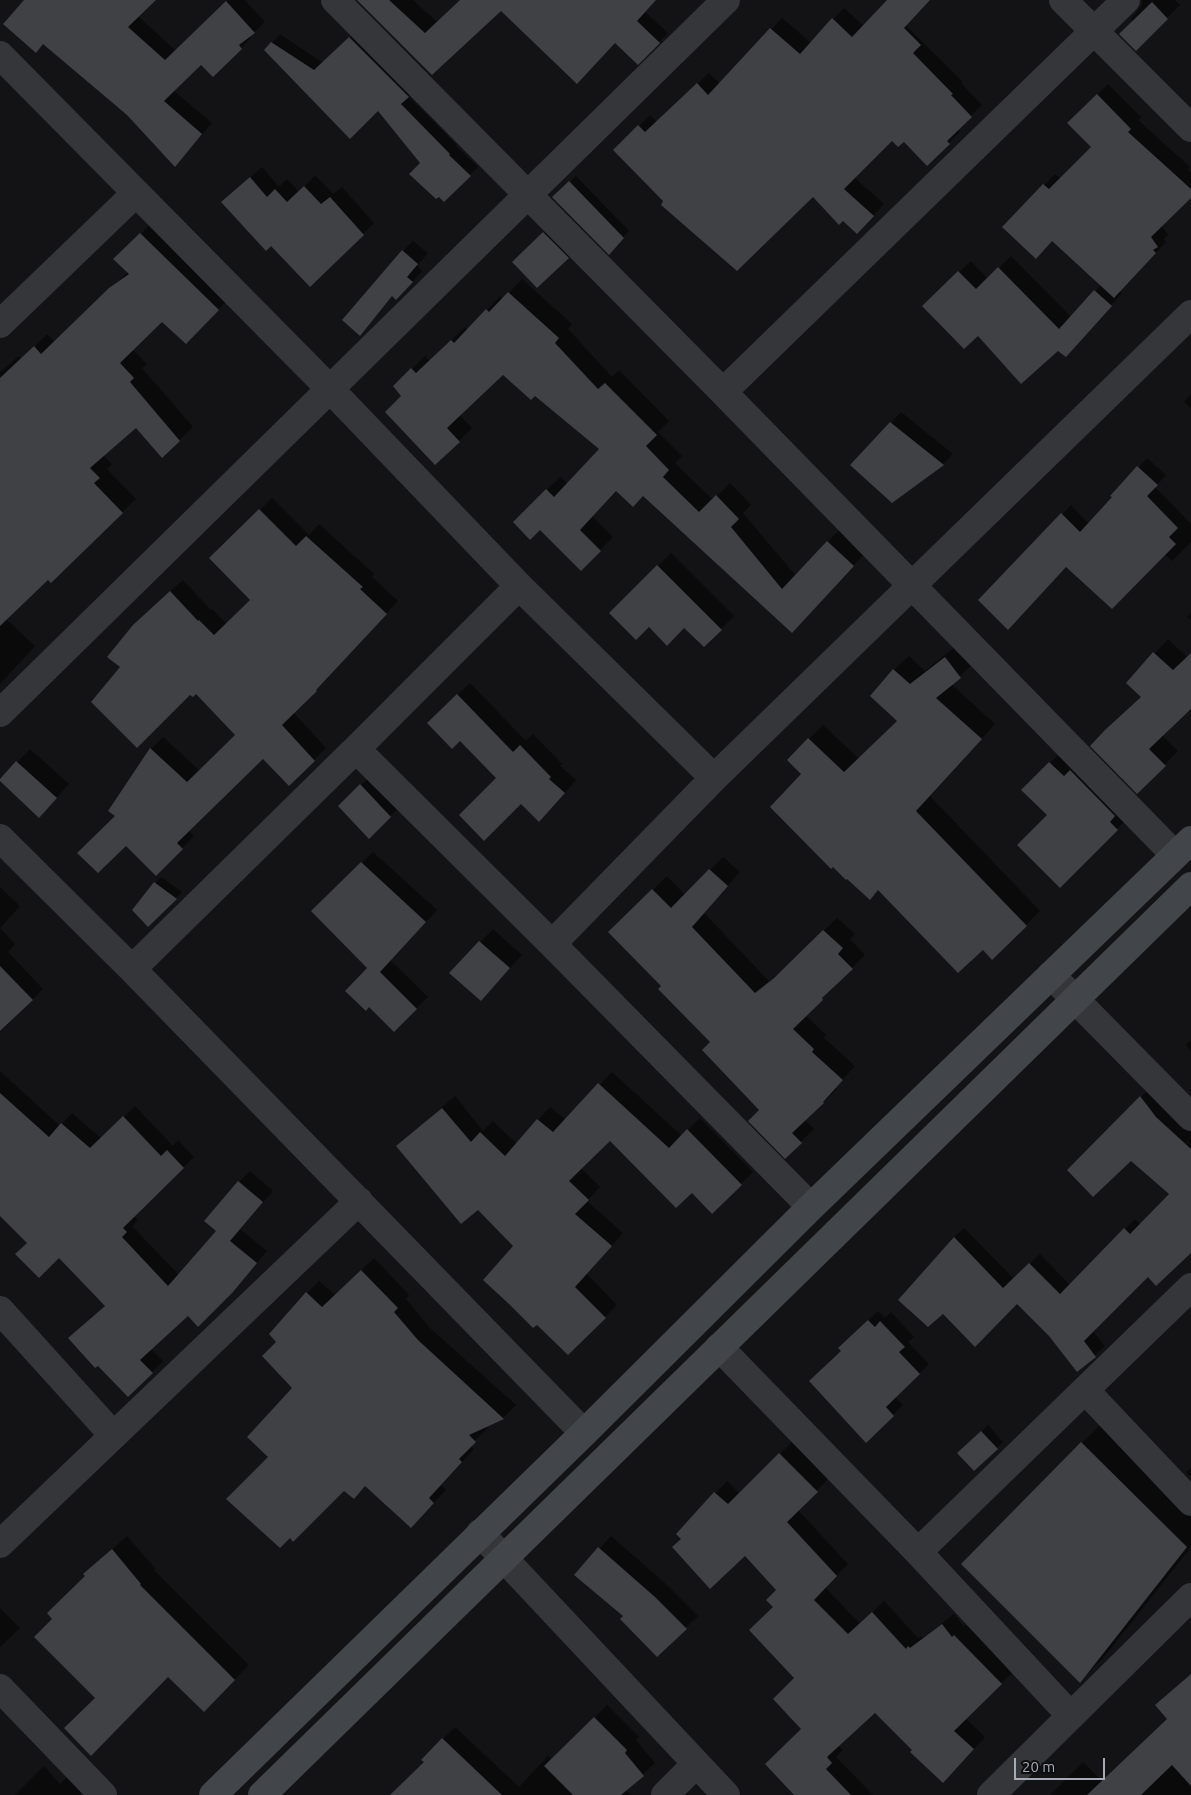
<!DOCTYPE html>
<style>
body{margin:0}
#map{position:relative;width:1191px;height:1795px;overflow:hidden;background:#131315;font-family:Ubuntu,sans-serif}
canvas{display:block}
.scale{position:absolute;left:1014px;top:1758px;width:91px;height:22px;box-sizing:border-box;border:2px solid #a5abb6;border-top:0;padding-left:6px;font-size:15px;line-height:18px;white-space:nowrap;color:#a5abb6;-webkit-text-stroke:4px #0e0e10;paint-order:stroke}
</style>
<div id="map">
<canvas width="1191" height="1795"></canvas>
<div class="scale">20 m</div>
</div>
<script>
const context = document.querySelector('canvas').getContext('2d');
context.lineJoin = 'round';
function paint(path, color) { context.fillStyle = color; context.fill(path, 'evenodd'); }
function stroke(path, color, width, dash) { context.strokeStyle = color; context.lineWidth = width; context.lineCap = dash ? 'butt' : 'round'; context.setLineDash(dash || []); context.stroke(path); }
paint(new Path2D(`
 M25 0H154L138 16 176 51 228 0H245L265 22 250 36 251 38 213 75 201 63 173 90 212 123 175 165Z
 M363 0H413L437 22 461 0H655L644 11 668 33 638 63 615 42 501 9 432 74Z
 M1142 0H1175L1180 5 1136 49 1134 22 1131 19 1142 5Z
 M885 5 963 82 961 83 982 105 957 129 960 132 927 164 904 140H892L854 177 884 204 868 221 813 195 749 259 665 201 615 150 650 115 657 122 709 73 720 84 782 18 811 43 844 8 864 26Z
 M358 30 416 88 408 96 457 145 456 146 478 167 444 200 422 163 378 109 350 137 272 43 280 34 323 63Z
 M1108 84 1141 117 1138 120 1190 167 1188 170 1191 172V196L1161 225 1168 235 1164 239 1166 242 1120 291 1122 293 1077 343 1058 349 979 334 924 306 971 261 988 279 1011 256 1071 317 1101 285 1052 240 1004 227 1055 174 1061 179 1093 147 1069 123Z
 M262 167 279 187 287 179 299 192 315 175 333 194 342 187 374 223 310 286 271 244 222 202Z
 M576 176 629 231 615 247 554 197Z
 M557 220 581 245 568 258 526 249Z
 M154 221 231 296 199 330 162 320 132 349 147 364 142 368 193 427 162 456 136 426 103 455 112 464 107 469 136 499 51 581 48 579 6 619 35 646 0 684V372L19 356 22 359 47 334 55 342 128 272 115 259Z
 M413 241 428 253 417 266 422 271 407 288 393 295 360 334 403 251Z
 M522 279 572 324 568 329 612 377 619 370 669 421 658 432 682 456 675 463 713 500 730 483 751 505 743 513 796 576 841 528 866 552 805 618 643 495 616 489 592 516 613 537 581 569 540 529 514 522 560 477 568 484 601 449 536 394 503 374 460 415 472 428 459 441 403 395 408 373 425 356 430 361 465 327 468 330 500 296 503 299Z
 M1191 394V408L1184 402Z
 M901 412 953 454 943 464 892 502 852 465Z
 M1147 458 1166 475 1155 487 1191 524V542L1172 561 1164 554 1067 566 980 600 1071 505 1089 524Z
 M272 498 309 535 319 524 374 574 372 577 398 601 327 677 328 678 293 712 326 748 289 785 263 757 188 830 194 836 156 874 126 844 117 816 110 811 151 749 163 737 200 771 237 735 196 693 121 667 146 613 183 580 211 610 212 609 227 624 252 600 211 558Z
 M671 553 734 616 704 646 684 626 649 625 610 613Z
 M1191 613V620L1187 617Z
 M1168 639 1187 657 1191 654V713L1188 710 1162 735 1178 751 1137 792 1142 696 1128 683Z
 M960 643 975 662 951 684 995 724 930 796 1040 911 992 958 788 760 823 725 859 759 898 720 894 670 909 656 925 671Z
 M470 683 526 741 533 734 562 764 560 766 576 780 551 809 498 778 460 740 428 723Z
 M1069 744 1136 810 1060 886 1049 815 1023 790Z
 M30 749 69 784 52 803 0 780Z
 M374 773 403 804 369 837 352 793Z
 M373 852 437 910 390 960 428 997 394 1030 368 968 313 911Z
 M723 857 740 872 704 913 769 981 789 965 837 918 855 934 850 939 865 955 805 1015 826 1035 824 1038 855 1066 835 1088 837 1089 805 1120 814 1129 785 1157 761 1110 712 1042 663 986 610 932 667 876 685 895Z
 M161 877 182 892 148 926 134 910Z
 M0 887 20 906 0 928 15 944 8 952 43 989 0 1032Z
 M493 929 522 955 481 1000 451 973Z
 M1191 1040V1051L1186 1045Z
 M0 1071 60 1126 72 1113 101 1138 135 1106 173 1146 178 1140 194 1157 134 1216 138 1220 132 1226 179 1275 217 1231 239 1182 250 1171 273 1191 240 1229 267 1251 232 1292 188 1314 151 1349 163 1361 128 1396 81 1327 106 1305 59 1256 28 1243 0 1214Z
 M612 1072 682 1136 700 1118 753 1172 712 1212 692 1191 611 1139 581 1168 600 1187 587 1201 623 1233 587 1274 617 1305 568 1354 515 1246 478 1208 398 1146 455 1096 483 1131 493 1121 517 1144 550 1107 566 1120Z
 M1147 1091 1191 1131V1252L1148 1275 1093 1331 1105 1346 1077 1370 1050 1335 1017 1302 975 1345 954 1237 964 1228 1014 1279 1040 1254 1070 1285 1135 1219 1141 1225 1171 1194 1131 1159 1069 1170Z
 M374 1258 409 1295 406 1299 430 1328 516 1405 503 1418 485 1426 488 1428 470 1445 474 1449 441 1485 446 1490 411 1527 366 1485 354 1497 344 1489 270 1457 293 1388 277 1342 307 1293 319 1281 335 1295Z
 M878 1311 885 1318 891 1312 914 1337 908 1342 929 1364 895 1397 903 1405 866 1441 842 1350 840 1348Z
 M1107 1418 1191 1502V1547L1105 1656 1080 1681 1082 1443Z
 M988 1425 1003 1442 974 1470 959 1453Z
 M792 1442 828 1479 798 1510 848 1564 825 1587 860 1624 884 1601 918 1638 921 1636 923 1638 954 1614 964 1627 966 1625 1013 1672 965 1718 985 1737 955 1770 913 1750 875 1711 838 1745 843 1750 836 1757 873 1795H796L803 1729 796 1678 775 1607 777 1590 745 1555 682 1539 678 1534 727 1481 740 1494Z
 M1191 1468V1477L1186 1472Z
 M127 1536 155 1568 154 1570 249 1665 204 1710 169 1675 96 1698 54 1619 87 1576 85 1574Z
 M611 1536 667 1585 698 1616 657 1655 625 1616 576 1574Z
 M0 1608 20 1628 0 1647Z
 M1191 1674V1795H1050L1083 1762 1103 1782 1168 1719 1167 1695Z
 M607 1705 639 1737 636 1740 655 1763 626 1790 631 1795H391L425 1762 443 1739 455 1727 519 1787 548 1756 552 1760Z
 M44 1766 60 1784 69 1776 84 1791 80 1795H15Z`), '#0007');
paint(new Path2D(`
 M24 0H156L128 27 165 60 226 1 255 33 239 45 242 49 213 77 201 65 164 101 202 134 175 167 127 115 43 44 36 53 3 24Z
 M357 0H389L425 33 460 0H656L637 21 660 43 638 65 615 43 577 84 501 11 432 75Z
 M887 0H930L904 28 921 45 913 53 953 94 951 95 972 117 947 141 950 144 927 166 904 142 898 147 892 141 844 189 874 216 857 234 843 221 839 225 813 197 737 271 661 205 663 201 613 150 638 125 645 132 697 83 708 95 770 28 800 54 832 18 852 37Z
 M1152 2 1168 19 1136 51 1119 34Z
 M349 37 409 97 401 104 450 154 449 155 471 176 444 202 439 197 436 199 409 174 420 163 378 111 350 139 264 50 271 42 314 70Z
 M1097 94 1131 129 1128 132 1191 189V198L1151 237 1158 247 1153 250 1156 253 1114 298 1052 241 1036 259 1002 227 1043 184 1049 189 1091 147 1067 123Z
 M250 177 267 197 275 189 287 202 304 186 321 204 330 197 364 235 310 287 271 246 266 251 221 202Z
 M569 181 624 238 609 255 552 197Z
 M543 232 569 258 537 288 512 262Z
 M140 233 219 310 186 344 162 322 120 363 134 378 130 382 180 441 162 458 136 428 90 468 100 478 94 483 123 513 51 583 48 580 0 626V378L34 346 41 354 109 288 129 274 113 259Z
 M402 250 418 264 407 277 413 282 396 300 392 296 360 336 342 320Z
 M998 267 1059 329 1094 290 1112 306 1066 357 1058 351 1021 384 978 336 964 349 922 306 958 271 976 289Z
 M508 292 559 338 555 343 598 389 605 383 657 435 646 446 669 470 663 477 699 512 716 495 739 519 731 527 782 589 827 541 854 566 792 633 643 496 633 507 616 491 580 530 601 551 581 571 540 530 530 540 513 522 546 489 554 497 599 449 535 396 531 400 503 375 447 428 460 442 435 465 385 412 401 396 393 386 411 368 416 373 451 340 454 343 486 309 489 312Z
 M890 422 944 465 892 503 850 465Z
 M1137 466 1158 485 1147 496 1178 528 1169 537 1176 544 1112 609 1066 567 1008 630 978 600 1061 513 1080 532 1112 497 1110 496Z
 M259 509 296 546 306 536 363 587 360 589 387 614 316 690 317 691 282 725 315 761 289 786 263 759 177 843 183 849 156 876 126 846 98 873 77 853 115 816 108 811 150 748 187 782 235 735 196 694 193 697 190 695 137 748 91 702 120 667 107 657 133 625 170 591 198 621 199 620 214 635 250 600 209 558Z
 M657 565 722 630 704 647 684 628 667 646 649 627 636 640 609 613Z
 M1153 652 1173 670 1191 653V709L1149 749 1166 766 1137 794 1090 746 1105 730 1141 697 1126 683Z
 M945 657 961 678 936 698 982 739 916 811 1027 926 992 960 983 950 958 973 878 890 870 900 847 879 846 880 833 867 831 869 770 807 801 774 787 760 808 738 844 772 897 721 870 696 893 669 910 684Z
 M457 694 513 752 520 745 551 777 549 779 565 793 539 822 521 804 484 841 459 815 496 778 460 741 452 749 427 723Z
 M16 761 57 798 39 818 0 781V779Z
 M1049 762 1064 776 1070 770 1115 816 1110 822 1118 830 1060 888 1017 845 1047 815 1021 790Z
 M360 784 391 817 369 839 338 806Z
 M361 862 426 922 380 972 417 1009 394 1032 369 1007 366 1011 345 991 367 968 311 911Z
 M709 869 728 886 692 927 755 993 774 978 823 930 843 948 838 954 853 969 822 998 823 1000 793 1029 814 1049 812 1052 843 1080 823 1102 824 1103 792 1133 802 1143 785 1159 748 1121 759 1110 702 1050 710 1042 658 989 661 986 608 932 652 889 671 908Z
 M154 882 177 899 148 927 132 910Z
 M479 941 510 968 481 1001 449 973Z
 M0 966 33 1000 0 1031Z
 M598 1083 669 1148 687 1129 742 1185 712 1214 692 1193 676 1208 610 1141 569 1181 589 1200 575 1214 612 1246 575 1287 606 1318 568 1355 537 1325 533 1328 509 1304 483 1280 513 1246 478 1210 461 1224 396 1146 442 1108 471 1142 480 1132 505 1156 537 1119 553 1132Z
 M0 1093 49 1137 61 1123 90 1148 123 1116 161 1156 167 1150 184 1168 123 1228 127 1232 122 1237 168 1286 216 1231 204 1221 238 1181 263 1202 230 1241 257 1263 233 1292 198 1327 188 1316 140 1360 153 1373 128 1397 98 1366 95 1368 68 1338 105 1306 59 1258 39 1278 15 1254 27 1243 0 1216Z
 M1140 1096 1156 1117 1191 1149V1253L1156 1286 1148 1277 1084 1341 1096 1357 1077 1372 1049 1336 1017 1304 975 1347 943 1314 928 1327 898 1300 954 1237 1003 1288 1029 1263 1060 1294 1124 1228 1130 1234 1169 1194 1131 1161 1093 1197 1067 1170Z
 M361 1270 398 1308 394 1312 418 1340 504 1419 469 1435 476 1442 459 1459 462 1462 429 1498 434 1503 411 1528 365 1486 354 1499 344 1491 293 1542 290 1538 280 1548 226 1499 268 1457 247 1437 292 1388 262 1356 276 1342 269 1334 306 1292 322 1307Z
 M868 1320 875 1327 880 1321 905 1347 899 1352 920 1374 886 1407 894 1416 866 1443 809 1381 841 1351 838 1348Z
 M981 1431 998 1449 974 1471 957 1453Z
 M1081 1442 1187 1547 1080 1683 961 1564Z
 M779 1453 818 1492 787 1522 837 1576 814 1600 848 1634 872 1612 906 1649 908 1646 910 1648 942 1624 952 1637 954 1635 1002 1684 954 1731 974 1749 943 1783 910 1752 912 1750 875 1713 827 1757 832 1763 826 1769 851 1795H794L765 1764 801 1729 773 1699 794 1678 749 1630 773 1607 766 1600 776 1590 745 1556 710 1589 672 1547 681 1539 676 1534 714 1492 728 1504Z
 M598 1547 655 1597 687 1629 657 1657 620 1619 623 1616 574 1575Z
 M112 1549 141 1584 140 1585 235 1680 204 1712 168 1677 91 1756 64 1728 95 1698 34 1637 52 1619 47 1613 85 1576 83 1574Z
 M1191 1674V1786L1172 1765 1141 1795H1087L1167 1719 1155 1705Z
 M594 1717 627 1750 625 1753 644 1776 621 1795H573L544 1766Z
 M442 1738 502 1795H390L424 1762 421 1760Z`), '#3f4145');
stroke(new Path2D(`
 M335 0 723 392 1175 855
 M1063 0 1191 128
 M0 55 329 388 519 586 714 778
 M0 324 135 194
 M723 392 1126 0
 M0 713 726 0
 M356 749 552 944 811 1207
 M0 838 132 969 584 1433
 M552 944 714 778 1191 314
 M132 969 356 749 519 586
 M1051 975 1191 1117
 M0 1310 113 1435
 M719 1347 918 1552 1071 1716
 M1085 1390 1191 1502
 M480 1533 726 1795
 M0 1544 359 1201
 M918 1552 1191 1287
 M0 1688 103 1795
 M665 1795 696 1764
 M991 1795 1191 1597`), '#34363a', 28);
stroke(new Path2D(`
 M213 1795 584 1433 811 1207 1191 840
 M262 1795 1191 886`), '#42454a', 28);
</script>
